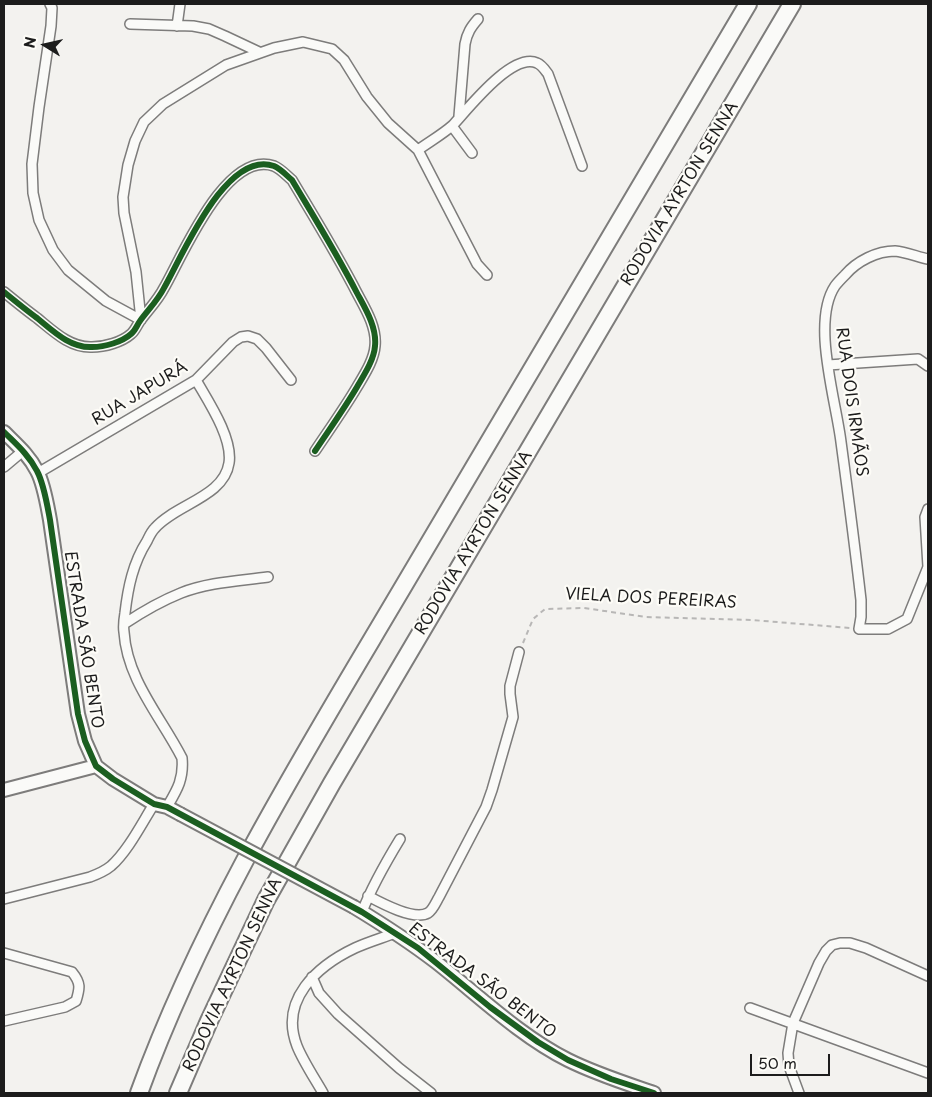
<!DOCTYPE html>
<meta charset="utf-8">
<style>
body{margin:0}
#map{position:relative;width:932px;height:1097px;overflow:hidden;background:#f3f2ef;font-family:"Playpen Sans",sans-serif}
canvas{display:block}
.frame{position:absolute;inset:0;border:5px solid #1c1c1c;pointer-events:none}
.north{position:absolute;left:20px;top:20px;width:50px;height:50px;-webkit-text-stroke:4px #fdfcf7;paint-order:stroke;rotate:280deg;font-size:14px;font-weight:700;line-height:20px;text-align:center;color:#1c1c1c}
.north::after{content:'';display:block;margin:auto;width:18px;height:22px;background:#1c1c1c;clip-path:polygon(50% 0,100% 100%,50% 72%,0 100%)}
.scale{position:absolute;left:750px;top:1054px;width:80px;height:22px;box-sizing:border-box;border:2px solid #1c1c1c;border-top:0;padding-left:6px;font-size:15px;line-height:18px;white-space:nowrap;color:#1c1c1c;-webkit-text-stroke:4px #fdfcf7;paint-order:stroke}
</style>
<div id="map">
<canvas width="932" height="1097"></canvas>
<div class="frame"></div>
<div class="north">N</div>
<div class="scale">50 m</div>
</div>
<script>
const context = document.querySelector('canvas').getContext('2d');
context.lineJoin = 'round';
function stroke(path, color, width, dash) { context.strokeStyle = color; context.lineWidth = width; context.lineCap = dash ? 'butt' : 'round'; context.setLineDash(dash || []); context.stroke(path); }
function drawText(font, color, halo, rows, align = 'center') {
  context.font = font + ' "Playpen Sans",sans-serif'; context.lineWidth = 4.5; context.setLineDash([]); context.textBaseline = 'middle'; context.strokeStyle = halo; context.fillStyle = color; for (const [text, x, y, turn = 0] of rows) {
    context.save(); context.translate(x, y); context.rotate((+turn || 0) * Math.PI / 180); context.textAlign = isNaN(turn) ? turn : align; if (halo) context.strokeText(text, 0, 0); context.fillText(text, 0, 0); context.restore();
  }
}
const street = new Path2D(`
 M50 4 52 8 51 26 39 107 32 164 33 193 39 220 53 250 68 270 106 301 141 320
 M130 24 193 26 209 29 225 36 259 52
 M177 26 180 4
 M459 116 465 44C467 33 471 27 478 19
 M452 126 472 153
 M418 150C429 142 443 134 453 125 468 109 512 52 537 63 542 65 545 70 548 74L582 166
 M928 259C918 257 906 252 895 251 877 251 857 261 845 275 842 278 838 282 835 286 811 322 836 400 841 442 848 494 855 547 861 600V617L859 629H888L907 619 928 567 925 517 928 509
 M4 292C15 301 26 310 37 318 53 331 70 348 92 347 105 347 122 342 131 334 135 331 137 325 140 321 148 310 158 300 164 288 182 257 226 149 274 166 281 169 286 175 292 180 314 217 337 254 357 293 365 308 377 327 375 346 374 360 364 375 357 387 344 409 329 430 315 451
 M141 320 136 272 124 213 123 197 128 165 135 141 144 122 163 104 226 65 274 48 303 42 332 49 344 60 367 97 388 123 418 150 477 264 487 275
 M828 365 918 359 928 366
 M4 467 23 451
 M38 473 196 380 233 342 241 337 248 336 257 339 266 348 291 380
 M124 624C142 612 161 601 181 593 209 582 239 581 268 577
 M167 807C177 790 184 779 182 758 161 717 127 680 124 632 123 626 124 619 125 613 128 587 133 563 147 541 149 537 151 532 155 528 176 504 224 497 229 463 233 438 208 401 196 380
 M368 896C381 903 414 921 428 913 433 910 436 902 439 897L486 807 492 790 513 717 510 694V686L519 652
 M4 899 90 877C98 874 105 871 111 866 128 851 142 823 154 804
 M362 912C372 886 386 862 400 839
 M4 953 72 972C81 983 80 988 76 1001L65 1007 4 1021
 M312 977 319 993 338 1014 399 1068 431 1093
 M750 1008 928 1073
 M323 1093C315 1079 303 1061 297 1046 279 1000 317 966 355 948 368 942 382 938 395 933
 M799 1093 789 1066 788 1053 793 1023 819 963 826 951 832 945 840 943H850L866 948 928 976`);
const secondary = new Path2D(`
 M4 432C16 444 29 455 37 471 44 484 47 504 50 520L78 714 85 741 96 766 113 779 154 804 167 807 180 814
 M4 790 96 766
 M354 907C382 924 410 942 436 962 478 995 520 1036 568 1060 596 1074 625 1083 654 1093`);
const highway = new Path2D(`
 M139 1093C204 914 306 751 403 587 518 393 633 198 748 4
 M178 1093 209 1021 266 900 332 783 792 4`);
stroke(street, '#7d7c7b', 12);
stroke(secondary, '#7d7c7b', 16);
stroke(highway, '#7d7c7b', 20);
stroke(new Path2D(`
 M523 643 533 619 545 609 584 608 646 617 752 620 850 628`), '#b8b7b6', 2, [5, 4]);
stroke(street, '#fafaf8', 9);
stroke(secondary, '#fafaf8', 12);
stroke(highway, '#fafaf8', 16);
const secondaryBridge = new Path2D(`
 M180 814 354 907`);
stroke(secondaryBridge, '#7d7c7b', 16, []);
stroke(secondaryBridge, '#fafaf8', 12);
stroke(new Path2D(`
 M4 292C15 301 26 310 37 318 53 331 70 348 92 347 105 347 122 342 131 334 135 331 137 325 140 321 148 310 158 300 164 288 182 257 226 149 274 166 281 169 286 175 292 180 314 217 337 254 357 293 365 308 377 327 375 346 374 360 364 375 357 387 344 409 329 430 315 451
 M4 432C16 444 29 455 37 471 44 484 47 504 50 520L78 714 85 741 96 766 113 779 154 804 167 807 362 912 418 948 490 1007 538 1042 568 1060 611 1079 654 1093`), '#1b5e20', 6);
drawText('16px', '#1c1c1c', '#fdfcf7', [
 ["RODOVIA AYRTON SENNA",680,194,-59],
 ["RUA JAPURÁ",140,394,-31],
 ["RUA DOIS IRMÃOS",851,402,82],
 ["RODOVIA AYRTON SENNA",474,543,-59],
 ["VIELA DOS PEREIRAS",651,599,3],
 ["ESTRADA SÃO BENTO",83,640,81],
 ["RODOVIA AYRTON SENNA",233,975,-65],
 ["ESTRADA SÃO BENTO",482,981,37]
]);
</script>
